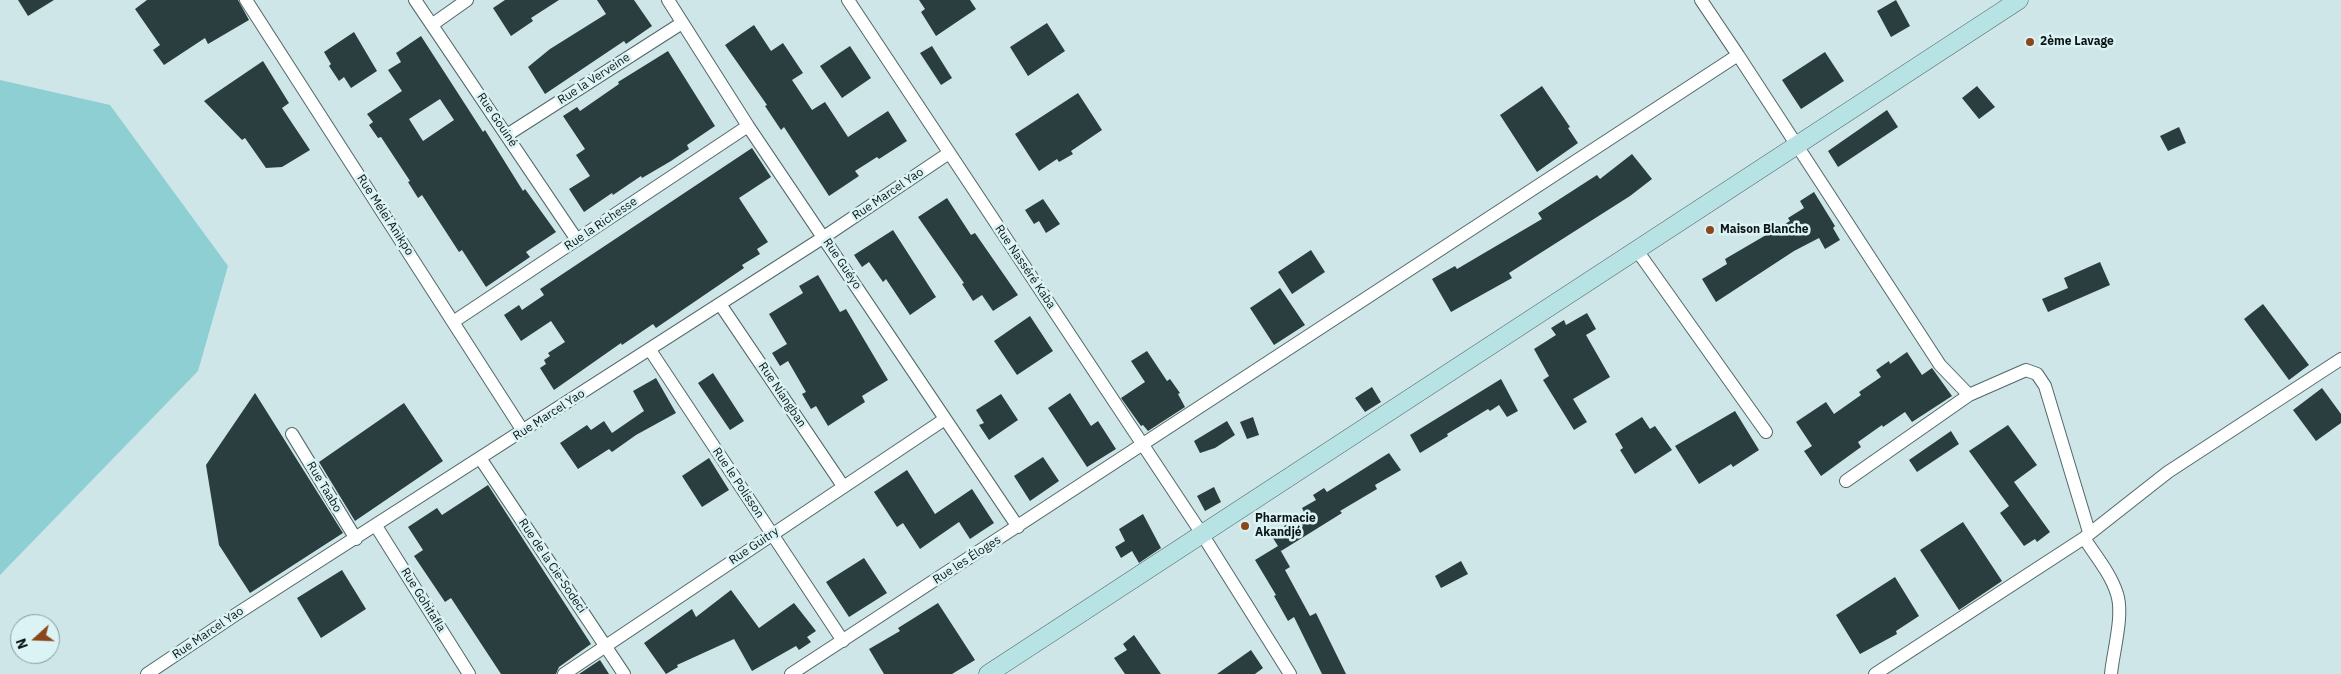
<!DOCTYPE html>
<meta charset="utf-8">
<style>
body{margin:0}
#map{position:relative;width:2341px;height:674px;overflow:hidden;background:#cee6e7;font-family:"IBM Plex Sans",sans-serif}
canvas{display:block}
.north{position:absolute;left:10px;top:614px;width:50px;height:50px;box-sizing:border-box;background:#dbf3f4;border:1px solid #889a9b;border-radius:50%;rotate:250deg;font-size:14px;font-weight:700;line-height:20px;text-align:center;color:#0c1515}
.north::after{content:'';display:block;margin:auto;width:18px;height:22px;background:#8a4719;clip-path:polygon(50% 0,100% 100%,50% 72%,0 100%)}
</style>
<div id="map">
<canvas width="2341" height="674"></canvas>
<div class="north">N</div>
</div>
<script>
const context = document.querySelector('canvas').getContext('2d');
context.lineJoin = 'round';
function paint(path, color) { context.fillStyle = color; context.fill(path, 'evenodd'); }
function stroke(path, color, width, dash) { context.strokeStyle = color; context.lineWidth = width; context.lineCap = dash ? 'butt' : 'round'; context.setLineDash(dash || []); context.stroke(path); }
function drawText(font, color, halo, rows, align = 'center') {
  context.font = font + ' "IBM Plex Sans",sans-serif'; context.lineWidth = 5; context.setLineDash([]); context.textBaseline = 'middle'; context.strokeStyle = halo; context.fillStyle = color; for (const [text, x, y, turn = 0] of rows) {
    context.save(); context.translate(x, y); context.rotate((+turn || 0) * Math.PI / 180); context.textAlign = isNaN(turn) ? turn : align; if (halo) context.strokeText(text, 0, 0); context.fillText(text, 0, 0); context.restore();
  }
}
paint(new Path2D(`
 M0 80 110 105 228 266 198 371 0 575Z`), '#8ecfd3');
paint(new Path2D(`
 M18 0H54L28 16Z
 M147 0H238L249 20 208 44 205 38 164 65 153 50 160 45 135 9Z
 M505 0H559L531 18 533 21 511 36 493 8Z
 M597 0H634L652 26 626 44 624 41 545 94 528 67 550 49 606 14Z
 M919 0H970L976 9 936 36 921 12 925 9Z
 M1896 0 1910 26 1891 37 1877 11Z
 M1047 23 1065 51 1028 76 1010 47Z
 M754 25 771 51 783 43 803 73 792 80 812 110 825 102 848 137 888 111 907 141 879 159 877 157 855 171 859 176 829 196 784 127 781 130 765 106 767 105 725 45Z
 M354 32 377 71 351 88 344 77 339 81 329 66 331 64 324 52Z
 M421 36 483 132 485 130 523 191 525 189 556 232 526 252 530 257 486 287 462 250 459 252 422 195 418 198 408 182 410 181 381 137 378 138 369 125 373 122 367 114 402 91 388 70 401 62 396 53ZM440 99 454 120 423 141 409 119Z
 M850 46 871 78 842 98 820 66Z
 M932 46 952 78 941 85 920 53Z
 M668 51 715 126 687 145 689 149 671 161 642 178 641 176 613 195 612 193 584 212 569 189 590 176 576 155 585 149 563 116 577 107 580 111 619 84 618 82Z
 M1825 52 1844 81 1801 109 1782 80Z
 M263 61 289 103 282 108 310 150 282 167 266 168 245 138 242 140 204 101Z
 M1542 86 1570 127 1568 128 1578 143 1537 172 1500 115Z
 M1977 86 1995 107 1979 119 1962 98Z
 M1078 93 1102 130 1071 151 1073 154 1059 162 1057 159 1039 171 1015 134Z
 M1887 110 1898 127 1838 167 1828 151Z
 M2179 127 2186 143 2168 151 2160 136Z
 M752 148 771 177 739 198 768 242 757 249 760 254 742 265 744 268 656 328 653 324 622 345 621 343 554 390 540 368 546 364 544 360 550 356 548 353 565 342 551 321 521 341 504 315 519 305 522 310 544 295 540 289Z
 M1632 154 1652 179 1630 196 1509 273 1512 278 1451 312 1432 279 1455 266 1457 269 1542 219 1538 213 1597 175 1600 179Z
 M1814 192 1835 226 1833 228 1840 240 1825 249 1819 238 1794 251 1716 302 1702 279 1727 264 1725 259 1790 221 1788 218 1804 208 1800 201Z
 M947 198 971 235 975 233 1018 295 993 311 982 295 973 301 962 284 964 283 918 217Z
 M1043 199 1060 224 1046 233 1039 221 1034 224 1025 210Z
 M893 230 936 297 910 315 886 279 883 282 869 262 862 267 854 255Z
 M1311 250 1325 272 1292 294 1278 272Z
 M2100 262 2110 285 2048 312 2042 299 2068 288 2064 278Z
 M818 275 840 312 846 309 888 380 862 396 865 402 828 426 816 406 811 409 802 394 806 392 788 361 780 366 772 353 787 344 769 314 803 293 799 286Z
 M1280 288 1305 325 1274 345 1250 308Z
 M2263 304 2309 365 2289 380 2244 319Z
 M1587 313 1596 329 1586 335 1610 377 1573 399 1587 422 1574 430 1543 380 1549 376 1534 349 1556 335 1551 328 1564 320 1566 325Z
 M1030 316 1053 351 1017 375 994 341Z
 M1147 351 1167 381 1170 379 1180 393 1178 394 1185 407 1148 431 1143 425 1141 426 1121 398 1145 382 1131 361Z
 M1907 352 1922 375 1932 368 1952 396 1912 422 1905 412 1883 427 1882 425 1858 442 1861 447 1821 476 1804 451 1812 446 1796 422 1826 402 1834 414 1861 395 1859 392 1881 377 1876 370 1889 361 1890 364Z
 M713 373 744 421 730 430 698 383Z
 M656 378 676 413 636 435 612 452 609 449 578 469 560 443 587 425 591 430 604 421 612 433 644 411 633 391Z
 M1501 379 1518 411 1507 417 1499 405 1490 411 1488 409 1447 434 1448 436 1420 453 1410 435Z
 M1372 387 1381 402 1365 412 1355 398Z
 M2322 388 2341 414V423L2316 441 2293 410Z
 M255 393 343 533 250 593 219 545 206 465Z
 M1070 393 1091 426 1098 421 1116 449 1087 467 1048 408Z
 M1001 394 1018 420 989 440 979 425 984 423 976 410Z
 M404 403 443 461 355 521 319 462Z
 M1735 411 1759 450 1733 467 1731 464 1699 484 1675 446Z
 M1253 417 1259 435 1247 439 1240 422Z
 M1642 417 1650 429 1655 426 1672 450 1635 474 1620 450 1623 448 1615 434Z
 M1227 421 1235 435 1215 448 1200 453 1194 441Z
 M2008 425 2037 465 2014 482 2050 532 2037 542 2035 539 2024 546 2000 513 2009 506 1969 451Z
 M1951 431 1959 444 1917 472 1909 460Z
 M1389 453 1401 470 1375 485 1377 489 1340 511 1342 513 1281 551 1273 538 1286 530 1284 526 1305 514 1302 508 1316 500 1313 495 1324 488 1327 492Z
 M1043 457 1059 481 1030 501 1014 476Z
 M709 458 729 490 702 507 682 476Z
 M907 470 935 514 972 489 994 523 970 539 959 522 920 549 903 523 897 527 874 492Z
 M488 485 591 644 559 667 556 674H501L451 598 445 602 414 556 423 550 408 527 437 508 442 515Z
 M1214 487 1221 502 1205 511 1197 496Z
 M1143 514 1161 548 1139 563 1132 551 1121 558 1115 547 1125 541 1119 529Z
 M1963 522 2002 581 1959 610 1920 550Z
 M1278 546 1290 567 1285 570 1310 616 1316 613 1346 674H1322L1294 617 1288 621 1274 596 1276 595 1255 560Z
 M864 558 887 593 849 617 826 582Z
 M1461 561 1468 574 1441 588 1435 576Z
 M342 570 366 609 321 638 297 598Z
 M1895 577 1919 616 1896 631 1897 634 1860 654 1836 615Z
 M731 590 759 628 794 603 816 631 807 637 811 642 799 650 796 646 752 671 734 639 677 665 678 667 666 674 644 643 692 609 696 617Z
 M938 603 975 660 952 674H884L869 649 900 631 898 628Z
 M1134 635 1161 674H1125L1114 658 1127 650 1123 644Z
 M1251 650 1263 668 1255 674H1217Z
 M600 660 609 674H579Z`), '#2a3e3f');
const street = new Path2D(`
 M246 0 523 431
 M415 0 577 240
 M668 0 748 126 1018 527
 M848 0 1202 534 1290 674
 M1701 0 1738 55
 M433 24 467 0
 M507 135 682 23
 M1636 249 1766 432
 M720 304 843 486
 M453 322 748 126
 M650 350 843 641
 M292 434 356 539
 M480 458 624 674
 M1846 481 1969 395
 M376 526 469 674
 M2084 538C2095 555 2111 574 2117 594 2124 615 2113 652 2111 674
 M147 674 235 615 824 237 949 153
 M564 674 945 419
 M791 674 1738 55 1940 365 1969 395 2026 370 2037 374 2045 386 2089 532
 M1875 674 2084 538 2168 472 2341 359`);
const secondary = new Path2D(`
 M988 674 2019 0`);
stroke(street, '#526768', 14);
stroke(secondary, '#526768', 19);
stroke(street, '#fff', 12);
stroke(secondary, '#b8e3e5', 18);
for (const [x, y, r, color] of [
 [2030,42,5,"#8a4719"],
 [1710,230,5,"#8a4719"],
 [1245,526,5,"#8a4719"]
]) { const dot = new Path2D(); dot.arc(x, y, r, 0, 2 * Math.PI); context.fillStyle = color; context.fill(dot); stroke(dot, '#dbf3f4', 2); }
drawText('bold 12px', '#0c1515', '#dbf3f4', [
 ["2ème Lavage",2040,42],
 ["Maison Blanche",1720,230],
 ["Pharmacie",1255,519],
 ["Akandjé",1255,533]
], 'left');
drawText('12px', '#0c1515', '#dbf3f4', [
 ["Rue la Verveine",594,79,-33],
 ["Rue Gouiné",497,120,56],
 ["Rue Marcel Yao",888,194,-34],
 ["Rue Mélei Anikpo",385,215,57],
 ["Rue la Richesse",601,224,-34],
 ["Rue Guéyo",842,264,56],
 ["Rue Nasséré Kaba",1025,267,56],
 ["Rue Niangban",782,395,56],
 ["Rue Marcel Yao",549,415,-33],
 ["Rue le Polisson",738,483,56],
 ["Rue Taabo",324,487,59],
 ["Rue Guitry",754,546,-34],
 ["Rue les Éloges",967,560,-33],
 ["Rue de la Cie-Sodeci",552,566,56],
 ["Rue Gohitafla",423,600,58],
 ["Rue Marcel Yao",208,633,-34]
]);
</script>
